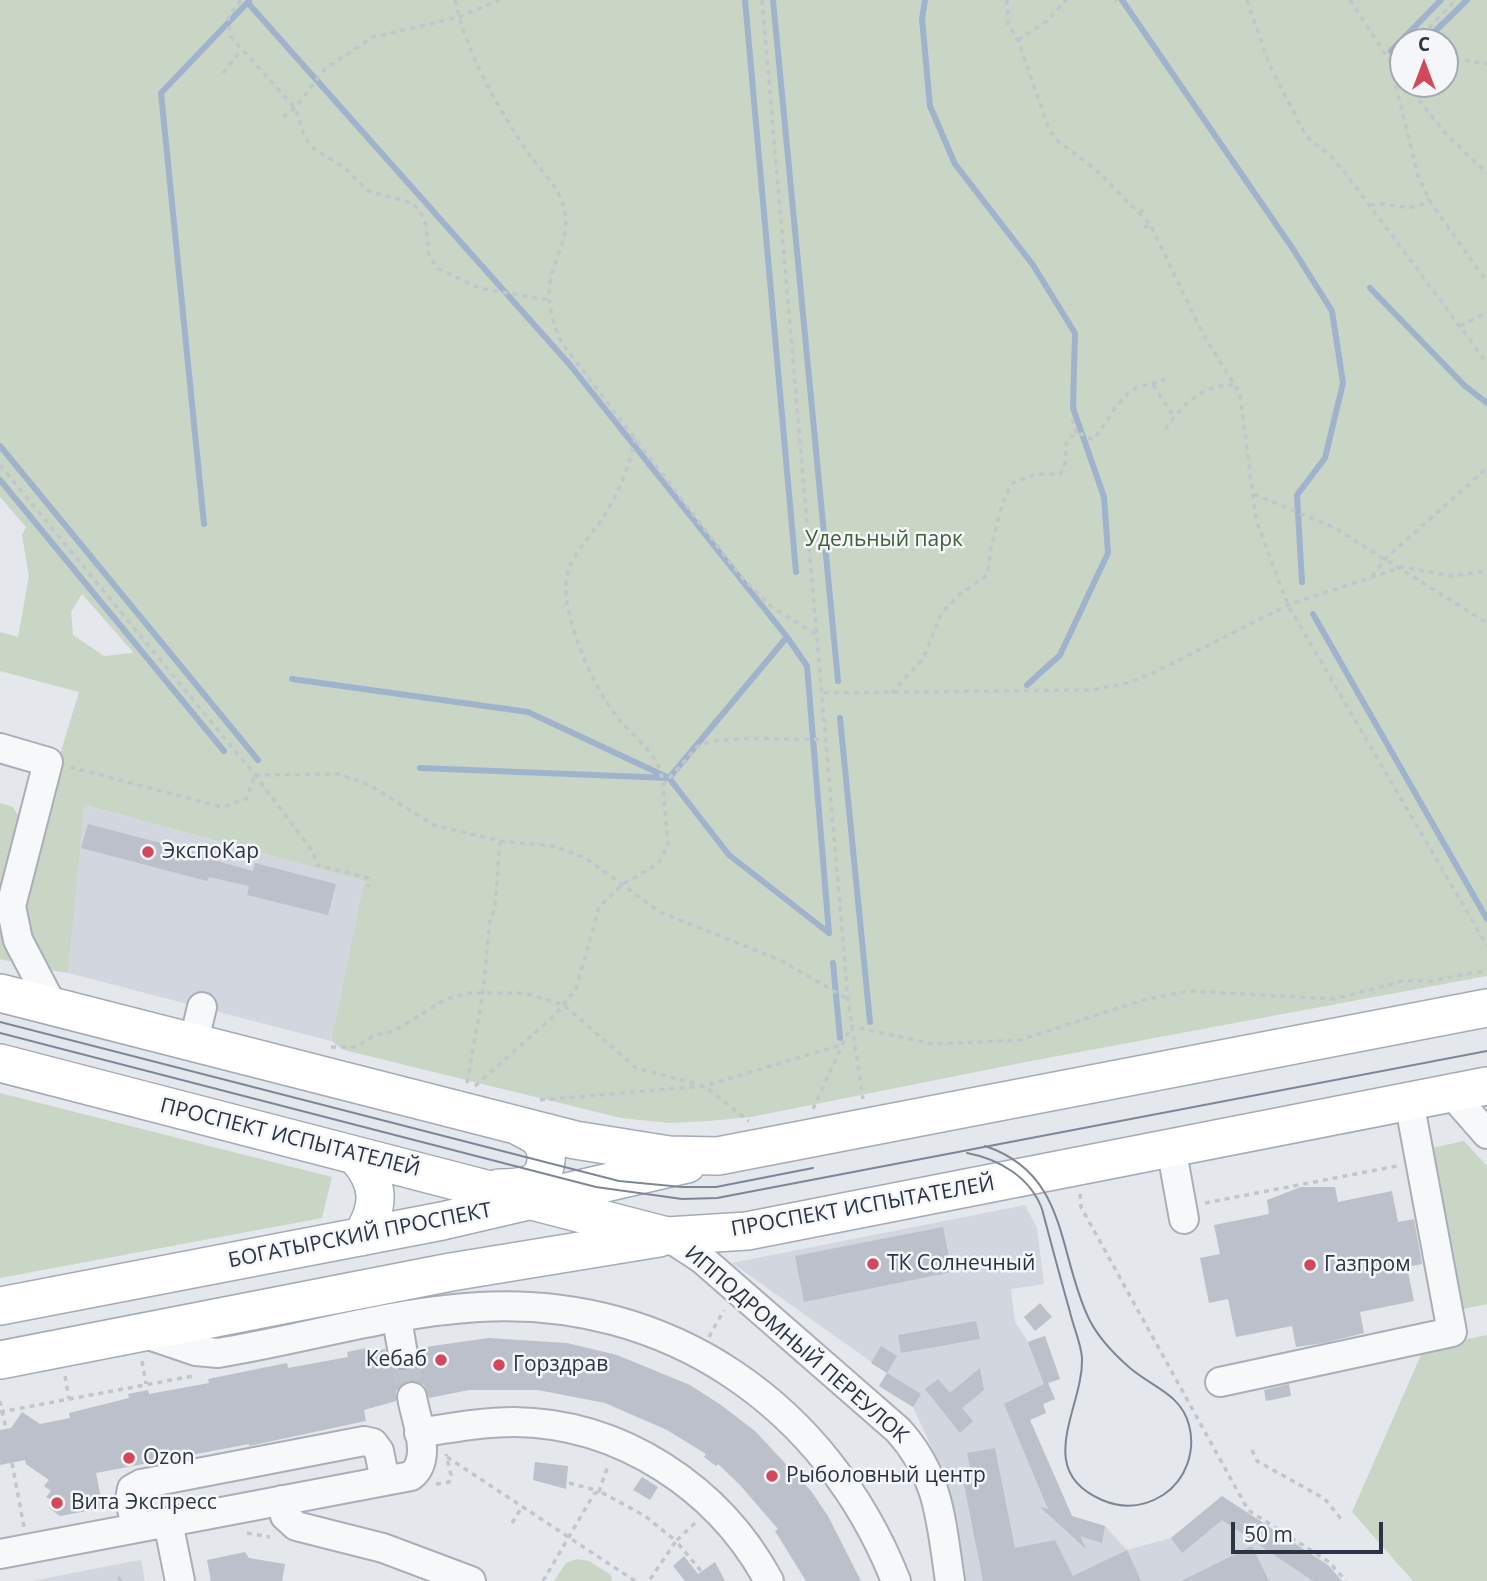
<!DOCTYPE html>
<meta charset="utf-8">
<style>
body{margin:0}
#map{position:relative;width:1487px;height:1581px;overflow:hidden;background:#e4e7ec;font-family:"Open Sans",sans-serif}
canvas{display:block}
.north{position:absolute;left:1389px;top:28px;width:70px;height:70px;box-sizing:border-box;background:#f4f6f9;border:2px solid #a4a8b1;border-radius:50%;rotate:0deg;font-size:19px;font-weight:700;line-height:28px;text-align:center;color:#2b3445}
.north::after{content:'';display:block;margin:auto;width:24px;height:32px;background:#d1495b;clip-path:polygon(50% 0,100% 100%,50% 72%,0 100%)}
.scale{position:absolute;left:1231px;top:1522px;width:152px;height:32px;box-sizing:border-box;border:4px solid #2b3445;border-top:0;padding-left:9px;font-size:21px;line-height:24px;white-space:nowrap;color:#2b3445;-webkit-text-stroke:5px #f4f6f9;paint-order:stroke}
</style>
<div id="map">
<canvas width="1487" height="1581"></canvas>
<div class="north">С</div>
<div class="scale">50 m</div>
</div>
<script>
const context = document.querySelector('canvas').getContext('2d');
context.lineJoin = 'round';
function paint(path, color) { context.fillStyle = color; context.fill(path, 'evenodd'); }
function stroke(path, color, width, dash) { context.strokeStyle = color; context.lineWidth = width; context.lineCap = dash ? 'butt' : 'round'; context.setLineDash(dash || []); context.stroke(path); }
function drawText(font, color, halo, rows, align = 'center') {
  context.font = font + ' "Open Sans",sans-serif'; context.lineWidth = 5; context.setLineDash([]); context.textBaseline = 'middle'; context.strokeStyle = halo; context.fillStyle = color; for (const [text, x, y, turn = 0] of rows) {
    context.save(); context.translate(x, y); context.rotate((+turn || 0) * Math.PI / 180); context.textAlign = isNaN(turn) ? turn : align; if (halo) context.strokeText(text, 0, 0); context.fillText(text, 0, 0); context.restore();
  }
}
paint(new Path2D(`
 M83 805 364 881 331 1041 68 973Z
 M1025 1205 1037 1228 1044 1284 1011 1289 1015 1322 1028 1342 1045 1336 1060 1379 1048 1383 1055 1399 1043 1404 1046 1413 1030 1420 1072 1516 1105 1526 1127 1550 1171 1538 1222 1496 1342 1581H963L941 1468 913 1407 879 1386 887 1373 732 1263Z
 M141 1560 145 1581H32L119 1564Z`), '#d2d6de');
paint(new Path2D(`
 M0 0H1487V976L1031 1061 751 1117 709 1121 669 1123 621 1118 344 1050 331 1041 364 881 84 805 68 973 38 968 21 913 48 794 79 692 0 671V632L18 637 29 576 22 535 26 527 0 497ZM1403 42H1445V84H1403ZM82 594 133 652 132 653 104 656 73 635 71 612Z
 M0 803 13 807 24 825 22 964 0 959Z
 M0 1093 332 1177 322 1218 0 1278Z
 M1464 1141 1487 1166V1304L1458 1310 1427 1149Z
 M1487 1335V1581H1413L1352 1512 1424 1348Z
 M577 1559 589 1561 611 1575 612 1581H554L566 1563Z`), '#c9d6c5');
stroke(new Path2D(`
 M745 0 796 572
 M773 0 838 681
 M925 0 922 19 930 106 955 164 1033 265 1075 333 1073 408 1104 497 1108 553 1060 655 1027 685
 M1122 0 1293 249 1332 311 1343 383 1325 458 1297 495 1302 582
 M248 3 570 365 787 637 669 778 528 712 292 679
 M1424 42 1467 0
 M1391 51 1441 0
 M1370 288 1465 386 1487 403
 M0 446 258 760
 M0 480 224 751
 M204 524 161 93 249 1
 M1313 614 1487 919
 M787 637 807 666 829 933
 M840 718 870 1022
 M420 768 669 778 729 855 829 933
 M833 963 840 1038`), '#9fb4cc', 6);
paint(new Path2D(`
 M88 824 214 857 213 860 253 871 255 863 336 884 328 915 247 895 249 886 209 877 207 881 81 848Z
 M1301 1187H1335L1338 1202 1392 1191 1398 1222 1414 1219 1422 1264 1407 1267 1414 1301 1360 1312 1364 1333 1324 1343 1296 1347 1292 1326 1236 1337 1228 1299 1209 1303 1200 1258 1220 1254 1214 1225 1269 1214 1267 1200Z
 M943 1227 952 1272 804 1302 795 1256Z
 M1040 1303 1052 1317 1035 1331 1024 1317Z
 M976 1321 980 1339 901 1353 898 1335Z
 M1045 1336 1060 1379 1048 1383 1055 1399 1043 1404 1046 1413 1030 1420 1072 1516 1105 1526 1102 1543 1080 1536 1086 1549 1040 1507 1048 1509 1004 1404 1044 1384 1028 1342Z
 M488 1338 567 1343 617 1355 690 1385 721 1405 755 1431 811 1491 828 1516 861 1581H806L775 1531 778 1529 740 1485 718 1464 716 1466 704 1457 706 1454 667 1430 605 1403 538 1390H469L429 1398 424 1385 408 1381 396 1391V1401L364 1410 366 1421 249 1446V1444L96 1473 103 1508 60 1516 49 1508 53 1501 46 1497 51 1491 44 1486 49 1480 26 1464 25 1460 0 1465V1430L11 1428 22 1412 40 1424 70 1418 69 1413 129 1398 128 1394 148 1390 149 1394 209 1383 208 1379 287 1363 288 1368 348 1357 347 1352 367 1348 368 1353 385 1349 391 1365 405 1370 418 1360 419 1348Z
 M881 1346 897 1356 887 1373 871 1363Z
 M980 1368 984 1390 962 1408 973 1421 960 1433 925 1389 938 1379 950 1393Z
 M887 1373 921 1394 913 1407 879 1386Z
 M1289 1384 1291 1396 1266 1401 1264 1390Z
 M995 1448 1015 1548 1055 1540 1073 1576 1127 1550 1141 1581H983L964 1484 973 1482 967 1453Z
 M535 1462 568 1466 566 1489 533 1480Z
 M642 1477 658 1487 650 1500 633 1490Z
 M1222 1496 1328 1565 1342 1581H1313L1222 1520 1182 1553 1171 1538Z
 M1252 1546 1269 1581H1181Z
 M245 1552 249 1558 285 1564 282 1581H211L207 1560Z
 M684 1556 698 1574 715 1562 725 1581H685L673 1566Z`), '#bbc0ca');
stroke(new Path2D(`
 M403 1354 412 1397`), '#bfc3cb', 28, [28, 14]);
const minor = new Path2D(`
 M0 748 48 762 11 906 18 940 53 1007
 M193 1044 202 1007
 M1451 1093 1487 1134
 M1171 1147 1184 1219
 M667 1236 702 1259 898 1430C940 1476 941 1522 950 1581
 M397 1319 403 1354
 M143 1333 196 1351 218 1353C304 1339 391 1312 479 1307 669 1296 827 1406 896 1581
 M1220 1382 1452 1332 1409 1101
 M419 1433C450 1428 482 1422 514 1422 621 1423 719 1488 769 1581
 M282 1500 285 1516 296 1526 383 1548 471 1581
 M168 1522 180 1581
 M136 1528 130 1499 132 1489 141 1484 364 1441 373 1443 379 1451 385 1481
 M0 1554 411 1476C433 1459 416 1421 412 1397`);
const major = new Path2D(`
 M0 993 575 1140 669 1155 718 1156 1487 1008
 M0 1063 667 1236 747 1231 1487 1086
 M356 1156C380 1183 381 1206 361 1237
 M499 1188C521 1188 543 1187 546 1161 547 1153 545 1146 540 1140 534 1133 523 1129 516 1125
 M0 1306 442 1221 687 1164
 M0 1360 451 1272 659 1238`);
stroke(minor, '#a9aeb7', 32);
stroke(major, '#a3abb8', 40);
stroke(new Path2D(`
 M241 0 228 18 231 37 295 108 305 138 313 148 346 169 368 191 412 203 420 211 426 225 429 257 439 269 479 288 548 300
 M455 0C467 54 498 109 529 154 542 173 562 189 565 213 568 233 561 246 555 264 544 293 550 315 561 342L742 578 772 607 818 636
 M762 0 848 999 863 1099
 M1007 0 1008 24 1018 40 1047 124 1055 139 1094 168 1150 224 1203 334 1240 394 1256 520 1288 605 1487 946
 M1115 0 1117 2
 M1247 0 1269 64 1306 136 1333 158 1358 190 1487 363
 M1350 0 1403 81
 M1018 40 1047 21 1066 0
 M1415 42 1456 0
 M1445 57 1487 64
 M1393 65 1403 62
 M1391 66 1418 176 1431 203 1487 282
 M1391 66 1403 54
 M223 73 241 50
 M1406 84 1446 134 1487 173
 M283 117 295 108 325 69 373 37 459 17 499 0
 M1370 205C1390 200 1415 217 1429 198
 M1140 213 1144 207
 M1144 228 1150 224
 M1460 326 1487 312
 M1153 385 1174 417
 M1072 419 1077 435
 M1165 429C1185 403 1200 385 1235 385
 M635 438C630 464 620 490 606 513 593 535 568 556 566 582 563 619 594 688 616 716 634 738 661 754 663 785
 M0 465 255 775 313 852 317 865 368 878V887
 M1254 494 1335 528 1487 623
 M1372 576 1386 558 1487 468
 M824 693 1091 690 1128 683 1155 672 1288 605 1402 567 1453 576 1487 571
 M891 693 923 659 941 614 959 595 987 575C990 565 989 556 991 547 996 529 1002 497 1013 483L1036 474H1060C1070 462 1062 448 1069 437L1082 434 1093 440C1107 424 1115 402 1134 389 1142 384 1155 385 1165 379
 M70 767 222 807 246 799 255 775
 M255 775 339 774 369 785 434 825 500 841 553 846 584 857 660 912 780 960 848 999
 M331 1047H356L375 1035 394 1031 446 999 467 993H525L564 1005 636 1068 704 1086 749 1121
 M467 1083 483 992 490 919 495 909 500 841
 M475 1086 555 1015 576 989 599 907 623 884 658 864 668 846 663 785 697 747C719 733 797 741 826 739
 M540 1100 704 1086 844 1044
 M813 1109 851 1026 932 1044 1020 1040 1143 1000 1189 991 1334 999 1403 981H1430L1487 970
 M1080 1194 1081 1207 1248 1510 1329 1562 1346 1581
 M1205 1203 1397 1166
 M709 1337 724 1310
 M142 1361 146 1384
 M65 1376 69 1399
 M0 1401 6 1429
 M0 1412 193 1376
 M1252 1450 1257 1461 1325 1499 1341 1519
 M447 1457 635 1581
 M12 1463 24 1527
 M569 1483 599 1491 608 1466
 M436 1484 449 1482 451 1475 446 1454
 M512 1523 522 1507
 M695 1523 676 1541 701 1571
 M247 1533 270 1537
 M118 1577 121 1581
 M543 1581 594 1494 599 1491 645 1516 676 1541 649 1581`), '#c2c5cb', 3.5, [5, 5]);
stroke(minor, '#f7f8fa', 28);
stroke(major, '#fff', 37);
stroke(new Path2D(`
 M0 1022 619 1181 682 1187H716L813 1168
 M0 1033 596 1187 682 1199 717 1198 1487 1051
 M967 1153C999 1159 1030 1177 1042 1209 1051 1243 1060 1277 1070 1312 1073 1326 1081 1343 1082 1358 1084 1407 1032 1470 1102 1500 1123 1509 1144 1507 1163 1495 1186 1480 1196 1451 1189 1425 1181 1394 1152 1387 1130 1368 1115 1355 1098 1337 1089 1319 1057 1253 1069 1174 985 1146`), '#7d8696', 2);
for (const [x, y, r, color] of [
 [148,852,7,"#d1495b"],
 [873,1264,7,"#d1495b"],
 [1310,1265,7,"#d1495b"],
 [441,1360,7,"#d1495b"],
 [499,1365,7,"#d1495b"],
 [129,1458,7,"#d1495b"],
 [772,1476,7,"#d1495b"],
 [57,1503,7,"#d1495b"]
]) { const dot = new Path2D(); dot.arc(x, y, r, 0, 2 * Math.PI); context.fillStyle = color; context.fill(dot); stroke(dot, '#f4f6f9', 2.5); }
drawText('21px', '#3f6138', '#f4f6f9', [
 ["Удельный парк",884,540]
]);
drawText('21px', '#2b3445', '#f4f6f9', [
 ["ЭкспоКар",162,852],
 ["ТК Солнечный",887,1264],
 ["Газпром",1324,1265],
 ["Кебаб",427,1360,"right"],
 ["Горздрав",513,1365],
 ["Ozon",143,1458],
 ["Рыболовный центр",786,1476],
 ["Вита Экспресс",71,1503]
], 'left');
drawText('21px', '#2b3445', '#f4f6f9', [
 ["ПРОСПЕКТ ИСПЫТАТЕЛЕЙ",290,1138,14],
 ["ПРОСПЕКТ ИСПЫТАТЕЛЕЙ",863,1207,-10],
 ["БОГАТЫРСКИЙ ПРОСПЕКТ",360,1236,-11],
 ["ИППОДРОМНЫЙ ПЕРЕУЛОК",796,1345,41]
]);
</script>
